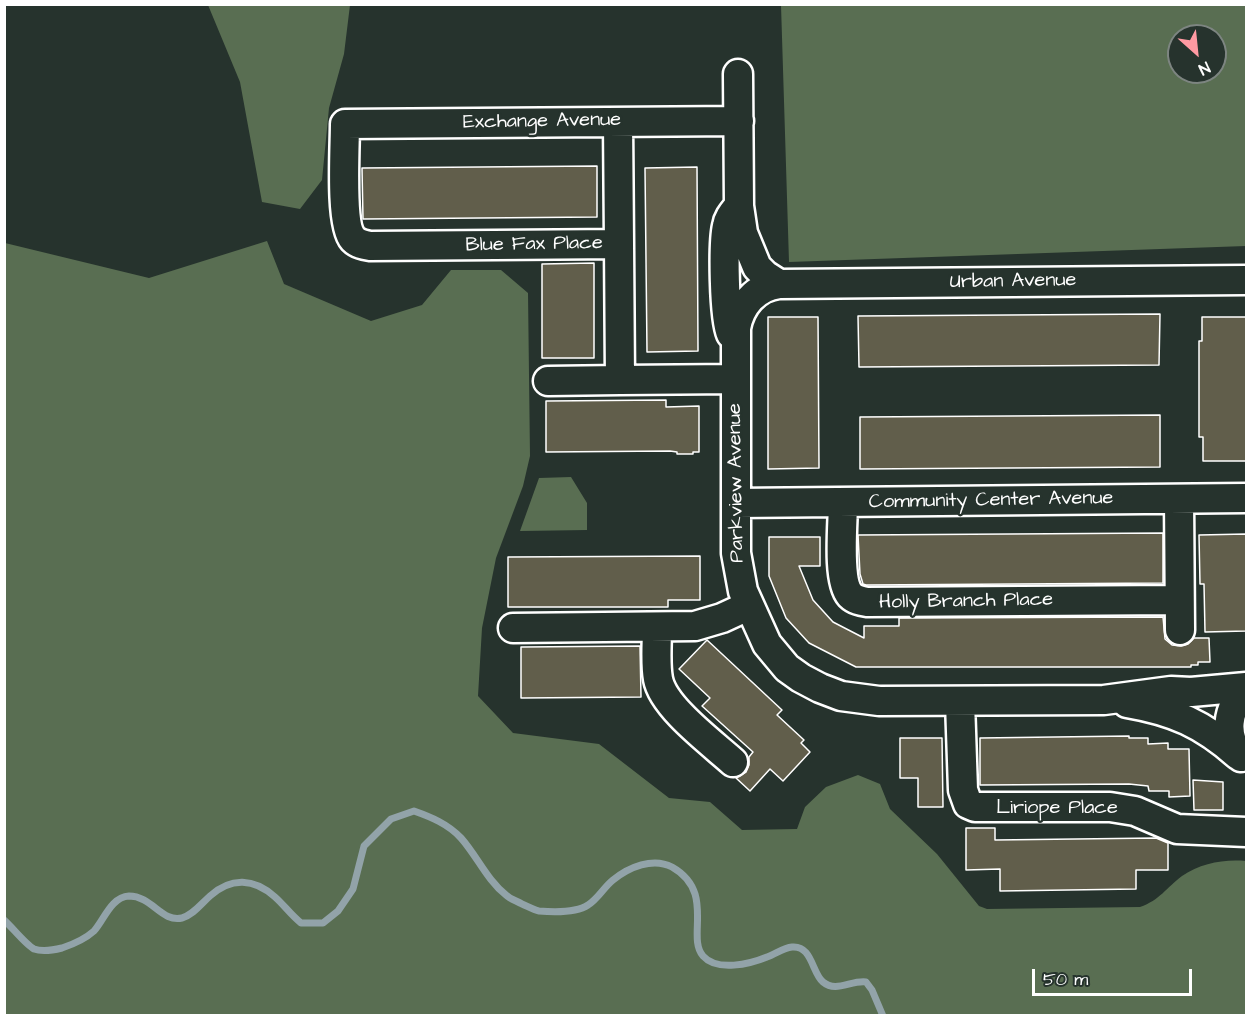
<!DOCTYPE html>
<style>
body{margin:0}
#map{position:relative;width:1251px;height:1020px;overflow:hidden;background:#26332d;font-family:"Architects Daughter",sans-serif}
canvas{display:block}
.frame{position:absolute;inset:0;border:6px solid #fff;pointer-events:none}
.north{position:absolute;left:1167px;top:24px;width:60px;height:60px;box-sizing:border-box;background:#26332d;border:2px solid #7d8581;border-radius:50%;rotate:153deg;font-size:16px;font-weight:700;line-height:24px;text-align:center;color:#fff}
.north::after{content:'';display:block;margin:auto;width:21px;height:27px;background:#ff9aa2;clip-path:polygon(50% 0,100% 100%,50% 72%,0 100%)}
.scale{position:absolute;left:1032px;top:969px;width:160px;height:27px;box-sizing:border-box;border:3px solid #fff;border-top:0;padding-left:8px;font-size:18px;line-height:21px;white-space:nowrap;color:#fff;-webkit-text-stroke:4px #26332d;paint-order:stroke}
</style>
<div id="map">
<canvas width="1251" height="1020"></canvas>
<div class="frame"></div>
<div class="north">N</div>
<div class="scale">50 m</div>
</div>
<script>
const context = document.querySelector('canvas').getContext('2d');
context.lineJoin = 'round';
function paint(path, color) { context.fillStyle = color; context.fill(path, 'evenodd'); }
function stroke(path, color, width, dash) { context.strokeStyle = color; context.lineWidth = width; context.lineCap = dash ? 'butt' : 'round'; context.setLineDash(dash || []); context.stroke(path); }
function drawText(font, color, halo, rows, align = 'center') {
  context.font = font + ' "Architects Daughter",sans-serif'; context.lineWidth = 5; context.setLineDash([]); context.textBaseline = 'middle'; context.strokeStyle = halo; context.fillStyle = color; for (const [text, x, y, turn = 0] of rows) {
    context.save(); context.translate(x, y); context.rotate((+turn || 0) * Math.PI / 180); context.textAlign = isNaN(turn) ? turn : align; if (halo) context.strokeText(text, 0, 0); context.fillText(text, 0, 0); context.restore();
  }
}
paint(new Path2D(`
 M208 5H350L344 54 329 108 322 180 300 209 262 202 240 82Z
 M781 5H1246V246L789 262ZM1179 36H1215V72H1179Z
 M267 241 284 284 371 321 422 305 451 270H501L528 293 530 456 523 486 496 558 482 628 478 696 513 733 599 744 669 798 710 802 742 830 797 829 805 807 826 787 858 775 880 784 890 809 937 854 979 906 987 909 1140 907C1160 900 1166 888 1182 876 1201 863 1224 859 1246 861V1015H5V243L149 278Z
 M571 477 587 503V530L520 531 539 478Z`), '#596e52');
stroke(new Path2D(`
 M4 920C12 927 26 945 34 949 42 952 54 950 62 948 74 944 84 940 94 931 104 920 111 897 129 896 152 896 162 923 182 918 193 915 201 904 210 896 231 877 254 878 275 897 284 905 291 915 301 923H323L338 911 353 889 364 846 391 819 414 811C431 817 448 824 461 838 477 856 487 880 506 895 510 899 517 901 522 904 527 906 533 910 539 911 552 912 576 913 588 905 598 899 604 887 613 880 629 867 653 857 672 867 716 892 686 937 703 956 717 972 750 964 767 957 776 954 783 948 792 947 812 945 812 973 823 982 836 993 851 980 866 982L872 990 883 1016`), '#92a3a9', 7);
const building = new Path2D(`
 M597 166V217L363 219 362 168Z
 M697 167 698 351 647 352 645 168Z
 M594 263V358H542V264Z
 M1160 314 1159 365 859 367 858 316Z
 M768 317H818L819 468 768 469Z
 M1202 317H1246V461H1203V437H1199V341H1202Z
 M666 400V407L699 406V452H693V454H677V452L670 451 546 452V401Z
 M1160 415V467L860 469V417Z
 M1163 533V583L866 585 863 584 860 574 858 535Z
 M1246 534V631L1205 632 1204 584H1200L1199 535Z
 M769 537H820V566H799L813 600 833 622 864 638V626H899V618L1163 617 1165 639 1172 645 1181 646 1188 644 1194 638H1209L1210 662H1198V665H1191V667H856L809 643 786 618 769 576Z
 M700 556V600H668V607H508V557Z
 M707 640 782 710 777 715 804 740 801 743 810 752 783 781 770 769 750 791 736 778 746 772 749 765V757L753 752 702 706 710 698 679 669Z
 M640 646 641 697 521 698V647Z
 M1129 736V738H1148V744L1168 743V749H1189L1190 796 1169 797V791H1149L1148 786 1129 784 980 785V738Z
 M900 738H942L943 807H918V778H900Z
 M1193 780 1223 782V810H1194Z
 M966 828H995V840L1156 838 1168 843V870H1136V889L1000 891V869L966 870Z`);
paint(building, '#615e4b');
stroke(building, '#fff', 1.5);
const minor = new Path2D(`
 M738 74 739 206 743 233 757 267 765 275 779 284 1246 280
 M618 122 619 244
 M779 284C755 287 740 306 736 328V553L743 591 767 644 787 668 801 678 820 688 841 696 879 701 1104 700 1171 691 1191 692 1246 687
 M731 334C724 318 723 243 727 226 728 219 732 214 736 209
 M735 379 620 380 619 244 370 246C364 245 358 244 353 239 340 225 345 146 345 124L739 121
 M548 381 620 380
 M1179 499 1180 630
 M843 502C843 523 837 580 850 595 855 600 861 601 867 602L1179 600
 M736 503 1246 498
 M657 627C657 644 655 663 658 679 663 707 712 743 733 762
 M513 628 695 626 722 618 748 606
 M960 702 963 790 968 804 975 807H1110L1135 811 1177 829 1246 832
 M1127 703C1174 711 1203 724 1238 755
 M1241 757C1223 736 1227 708 1246 690`);
stroke(minor, '#fff', 33);
stroke(minor, '#26332d', 28);
drawText('20px', '#fff', '#26332d', [
 ["Exchange Avenue",542,122,-1],
 ["Blue Fax Place",534,245,-1],
 ["Urban Avenue",1013,282,-1],
 ["Parkview Avenue",737,483,-91],
 ["Community Center Avenue",991,501,-1],
 ["Holly Branch Place",966,602,-1],
 ["Liriope Place",1057,809]
]);
</script>
